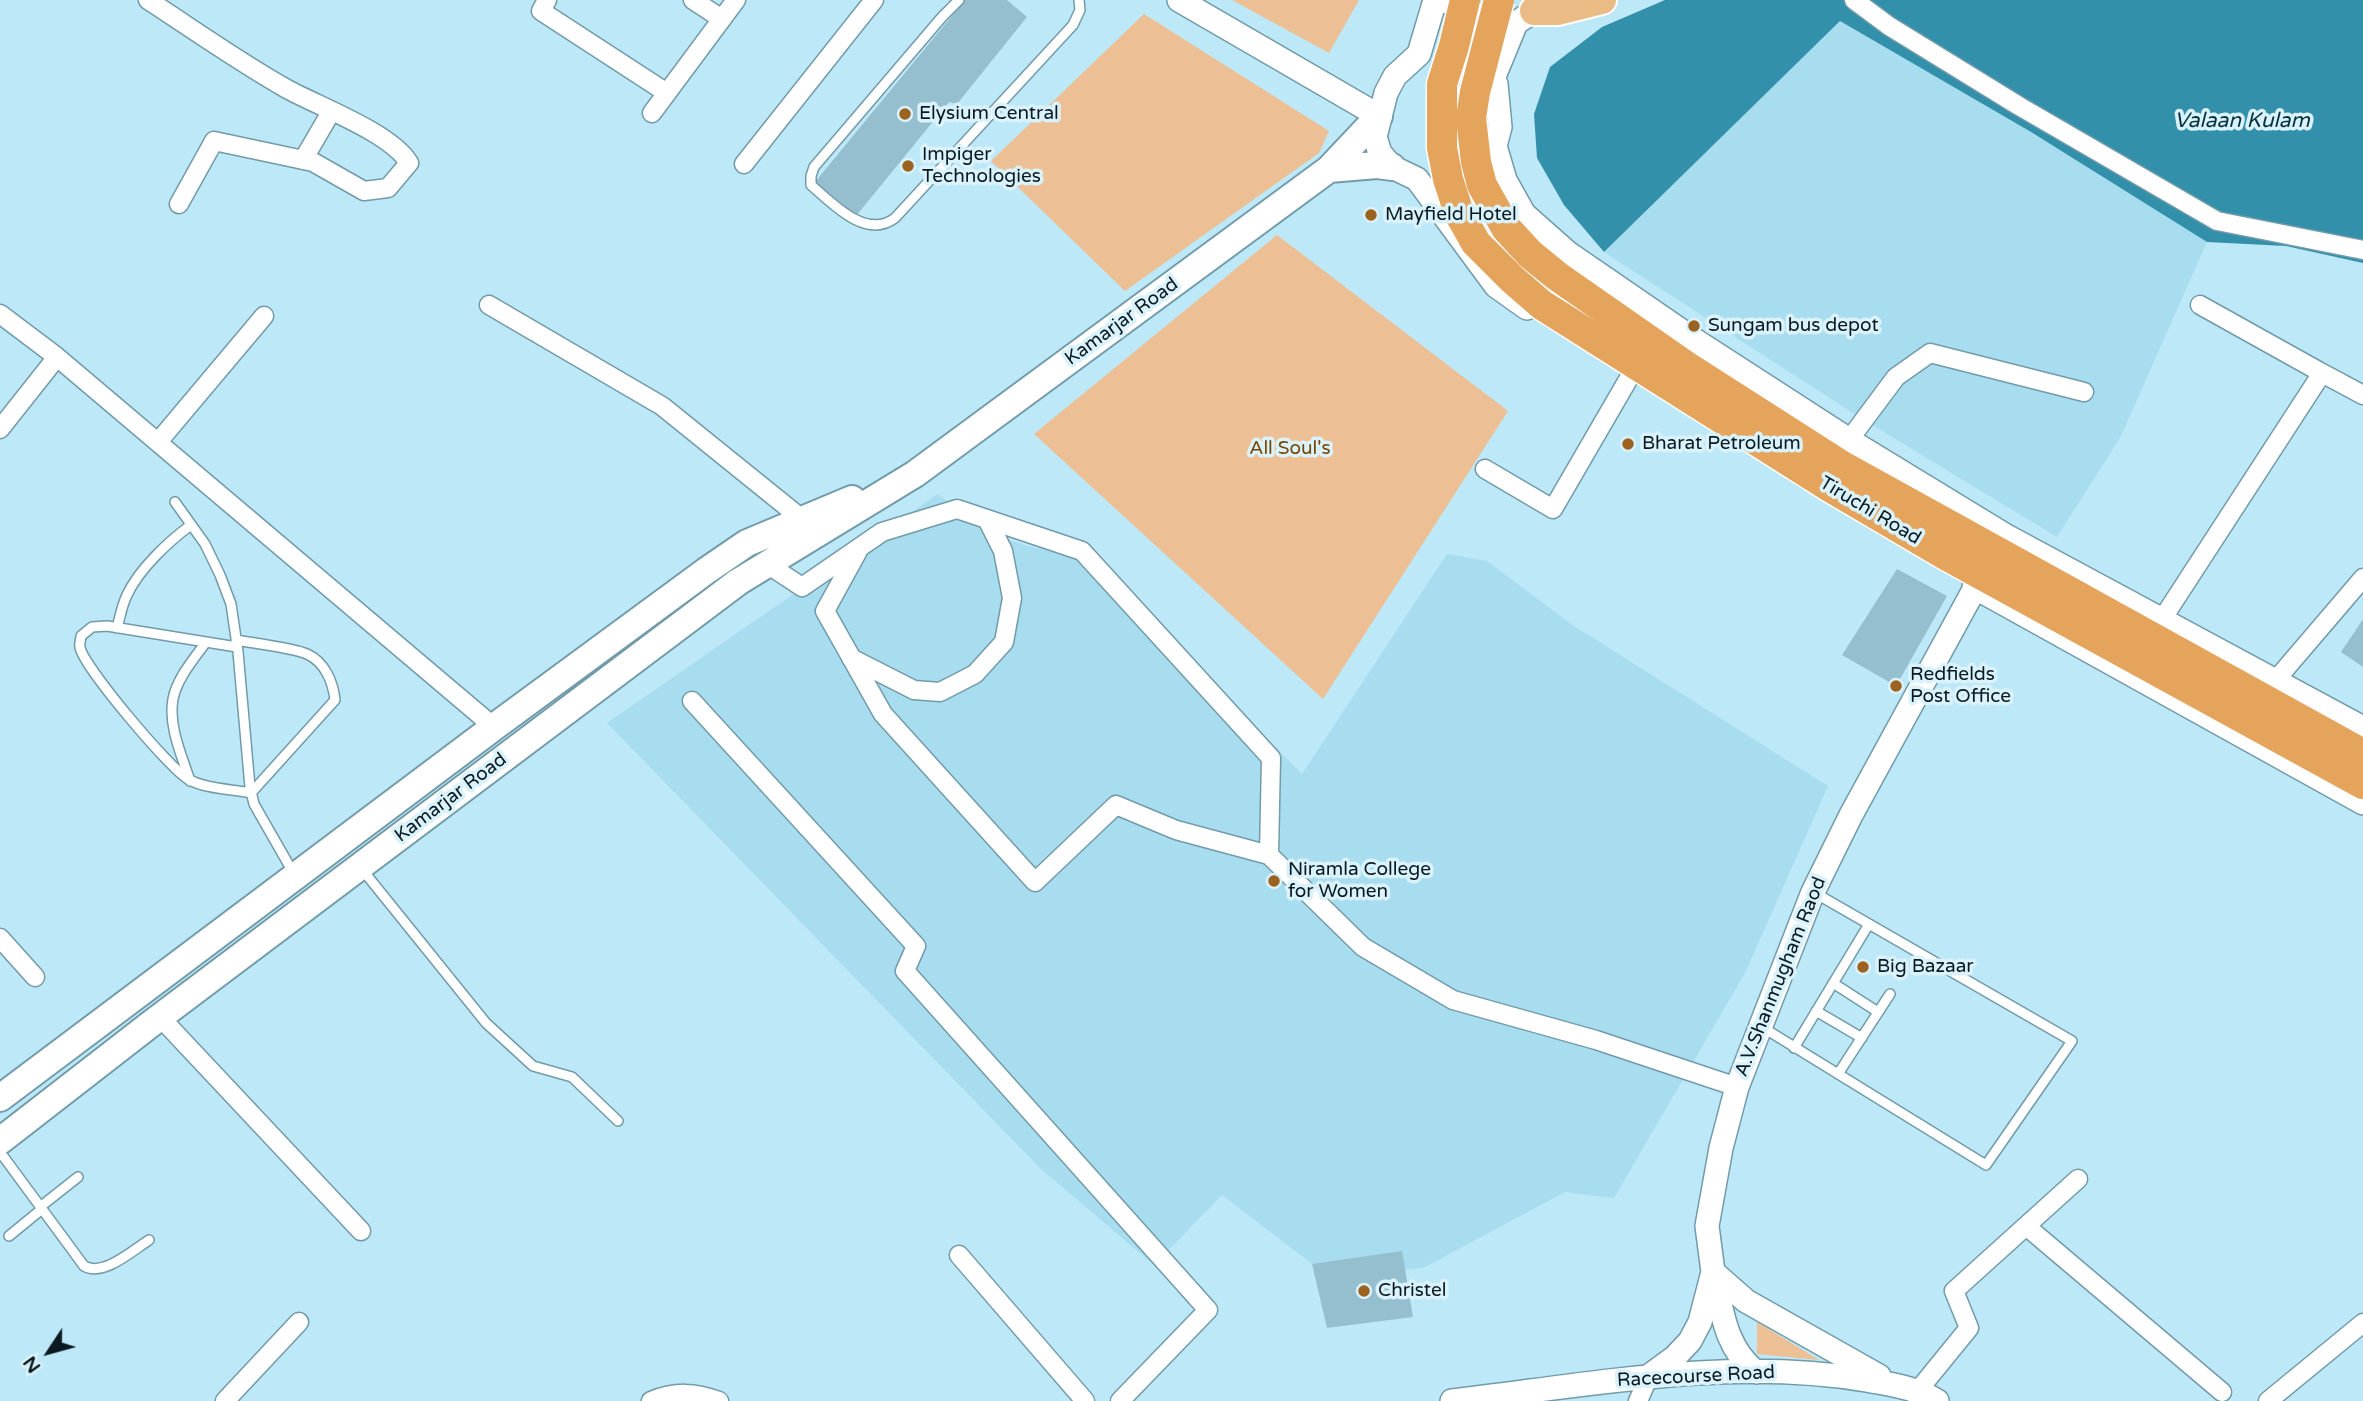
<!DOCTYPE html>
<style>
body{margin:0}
#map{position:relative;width:2363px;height:1401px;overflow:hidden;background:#bde8f7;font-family:"Varela Round",sans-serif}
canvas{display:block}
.north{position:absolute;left:14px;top:1317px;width:70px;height:70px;-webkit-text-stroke:5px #d9f2fb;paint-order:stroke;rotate:234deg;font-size:19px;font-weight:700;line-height:28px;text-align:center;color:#0a1a20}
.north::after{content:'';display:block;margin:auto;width:24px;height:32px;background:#0a1a20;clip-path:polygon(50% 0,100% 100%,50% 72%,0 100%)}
</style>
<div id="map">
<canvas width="2363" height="1401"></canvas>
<div class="north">N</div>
</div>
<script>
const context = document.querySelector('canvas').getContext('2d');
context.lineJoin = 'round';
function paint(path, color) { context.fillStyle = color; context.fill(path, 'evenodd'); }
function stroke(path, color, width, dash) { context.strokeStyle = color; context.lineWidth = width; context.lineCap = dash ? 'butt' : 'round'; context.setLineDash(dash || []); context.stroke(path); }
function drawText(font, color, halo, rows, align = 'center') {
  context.font = font + ' "Varela Round",sans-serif'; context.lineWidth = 7; context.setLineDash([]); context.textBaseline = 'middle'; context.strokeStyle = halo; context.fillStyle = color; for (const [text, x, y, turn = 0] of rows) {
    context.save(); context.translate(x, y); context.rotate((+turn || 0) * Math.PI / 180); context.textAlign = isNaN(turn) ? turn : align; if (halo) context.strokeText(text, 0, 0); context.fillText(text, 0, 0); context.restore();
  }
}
paint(new Path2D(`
 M1840 21 2031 132 2207 242 2120 438 2057 537 1859 417 1604 252Z
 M938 494 988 534 1035 548 1082 551 1302 774 1447 554 1487 561 1571 624 1828 786 1745 973 1614 1198 1565 1192 1425 1267 1333 1280 1222 1195 1154 1265 1041 1169 607 723Z`), '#a8ddef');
paint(new Path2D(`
 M1232 0H1359L1329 53Z
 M1144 14 1329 131 1319 153 1125 291 991 161Z
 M1277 235 1508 411 1323 699 1034 434Z
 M1757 1322 1819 1360 1757 1354Z`), '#edbf94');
paint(new Path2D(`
 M1665 0H2363V263L2286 246 2207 242 2031 132 1840 21 1604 252 1564 205 1537 158 1534 114 1550 67 1602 27Z`), '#3390ab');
paint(new Path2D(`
 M965 0H1007L1027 17 957 104 949 102 856 216 815 182Z
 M1897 569 1947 596 1896 686 1842 655Z
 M2363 619V667L2341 652Z
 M1402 1251 1413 1317 1327 1328 1312 1264Z`), '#95bfce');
const service = new Path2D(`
 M959 0 942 17 814 167 811 176V185C833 204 866 240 895 218L1073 25 1080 10 1079 0
 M175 502 205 544 220 575 231 604 238 652 250 787 254 804 294 874
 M117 628C120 617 122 605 127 595 139 569 169 541 191 525
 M236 640C253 643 294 648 307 654 325 662 333 682 335 700L251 793C231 789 205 789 188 779 170 769 82 665 80 647 79 643 81 640 81 636L92 627 107 626 237 647
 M190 781C182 756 168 726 173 699 177 678 194 659 206 642
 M361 868 486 1023 533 1066 572 1077 618 1121
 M1833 983 1878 1012
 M1816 1011 1862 1038
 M1762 1027 1986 1165 2072 1041 1815 893
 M1794 1048 1869 924
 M1838 1074 1890 994
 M0 1152 84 1266C103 1277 132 1251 149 1240
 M40 1207 78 1177
 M9 1236 42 1209`);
const minor = new Path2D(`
 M148 0C194 30 239 62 287 89 320 107 391 133 409 163L388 188 364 191 313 162 214 141 179 204
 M547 0 541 11 667 93
 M693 0 722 19
 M1854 0 1889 26 2019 106 2217 221 2363 250
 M652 113 736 0
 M303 160 331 112
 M744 164 874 0
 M489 305 662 406 802 519
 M2200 305 2322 373
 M0 314 57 357 494 727
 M0 429 57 357
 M1849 440 1896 377 1930 353 2084 392
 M158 442 264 316
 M1485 469 1553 509 1629 378
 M858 551 825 611 883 714 1035 882 1116 805 1176 830 1269 855
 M767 564 802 587 882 532 957 509 1082 551 1271 758 1269 855 1363 947 1453 1000 1596 1040 1737 1087
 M2161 621 2322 373 2363 395
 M851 658 914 690 940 692 975 674 1004 642 1012 598 1003 551 987 519
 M2275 681 2363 578
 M692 701 916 946 905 971 1208 1310 1120 1401
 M0 938 35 977
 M160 1017 361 1231
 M2026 1226 2222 1392
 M959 1255 1085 1401
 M1916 1393 1969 1328 1954 1291 2078 1179
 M225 1401 299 1322
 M651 1401C675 1391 695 1392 719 1401
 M1638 1401 1649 1376
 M2268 1401 2363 1323`);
const tertiary = new Path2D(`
 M1179 0 1379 116
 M1435 0 1419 54 1395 76 1386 93 1375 137 1380 153 1392 167 1417 179 1496 286 1527 308
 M1450 3 1481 25 1516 23 1534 11 1544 0
 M1472 58 1489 72 1496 84 1500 127 1495 146 1505 180 1524 214 1568 253 1699 343 1849 440 2008 537 2363 728
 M1493 79 1516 23
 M1974 587 2363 803
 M1713 1272 1746 1301 1879 1376
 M1714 1275C1722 1311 1725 1348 1756 1372
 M1649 1376 1675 1357 1690 1341 1700 1322 1713 1272 1707 1226 1721 1148 1737 1087 1813 892 1851 815 1975 588
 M1452 1401C1589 1385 1729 1357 1866 1380 1890 1384 1917 1388 1937 1401`);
const secondary = new Path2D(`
 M1379 116 1329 169 1377 165 1392 167
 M0 1098 494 727 706 571 747 543 852 499
 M0 1141 152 1023 738 582 915 474 1329 169`);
const primary = new Path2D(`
 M1534 11H1558L1602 0`);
stroke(service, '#729ba9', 12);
stroke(minor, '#729ba9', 21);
stroke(tertiary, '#729ba9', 26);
stroke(secondary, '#729ba9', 30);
stroke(primary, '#fff', 32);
stroke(service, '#fff', 9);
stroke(minor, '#fff', 18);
stroke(tertiary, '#fff', 23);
stroke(secondary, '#fff', 26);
stroke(primary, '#ebbb85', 28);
const trunkBridge = new Path2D(`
 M1465 0 1454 46 1442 84V148L1448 179 1459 213 1476 243 1512 279 1542 305 1830 487 1944 554 2363 784
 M1499 0 1475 92 1471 118 1476 162 1482 185 1506 228 1530 254 1557 276 1689 368 1839 464 2363 754`);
stroke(trunkBridge, '#fff', 33, []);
stroke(trunkBridge, '#e4a45c', 30);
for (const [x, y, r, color] of [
 [905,114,7,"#9c6220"],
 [908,166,7,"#9c6220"],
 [1371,215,7,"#9c6220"],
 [1694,326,7,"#9c6220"],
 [1628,444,7,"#9c6220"],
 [1896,686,7,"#9c6220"],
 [1274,881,7,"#9c6220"],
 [1863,967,7,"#9c6220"],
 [1364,1291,7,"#9c6220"]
]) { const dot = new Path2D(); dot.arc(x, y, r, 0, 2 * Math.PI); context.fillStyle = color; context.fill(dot); stroke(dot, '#d9f2fb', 2.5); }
drawText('19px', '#0a1a20', '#d9f2fb', [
 ["Elysium Central",919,114],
 ["Impiger",922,155],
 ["Technologies",922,177],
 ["Mayfield Hotel",1385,215],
 ["Sungam bus depot",1708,326],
 ["Bharat Petroleum",1642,444],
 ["Redfields",1910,675],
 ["Post Office",1910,697],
 ["Niramla College",1288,870],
 ["for Women",1288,892],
 ["Big Bazaar",1877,967],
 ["Christel",1378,1291]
], 'left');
drawText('19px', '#0a1a20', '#d9f2fb', [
 ["Kamarjar Road",1122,322,-36],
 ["Tiruchi Road",1870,511,31],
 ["Kamarjar Road",451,798,-37],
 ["A.V.Shanmugham Raod",1781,977,-68],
 ["Racecourse Road",1696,1377,-3]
]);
drawText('19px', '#784501', '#d9f2fb', [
 ["All Soul's",1290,449]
]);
drawText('italic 21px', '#06323e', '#d9f2fb', [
 ["Valaan Kulam",2242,121]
]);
</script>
